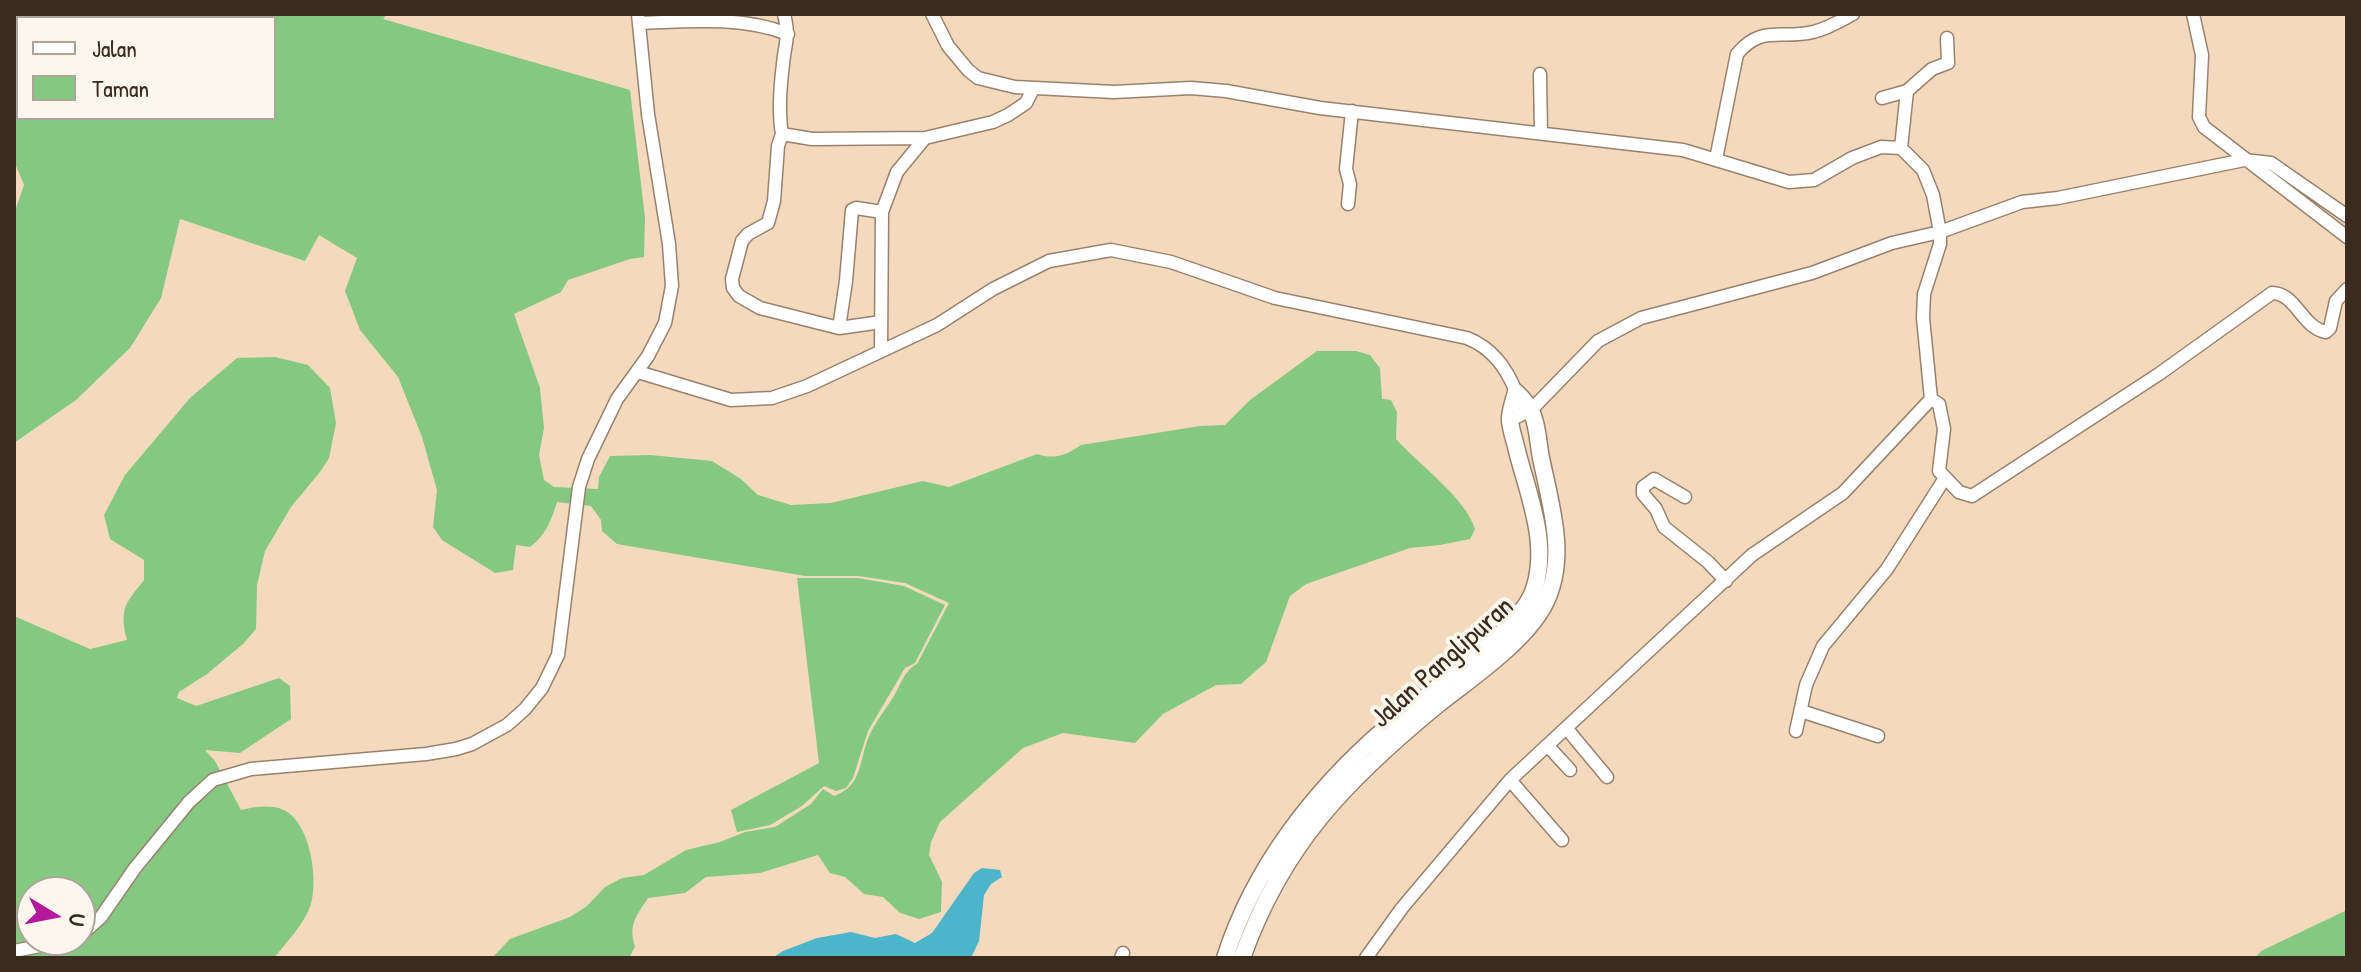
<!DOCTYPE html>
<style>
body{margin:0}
#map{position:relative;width:2361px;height:972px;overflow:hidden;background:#f4dabd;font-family:"Patrick Hand",sans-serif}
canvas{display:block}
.frame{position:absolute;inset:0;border:16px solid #3b2a1e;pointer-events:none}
.legend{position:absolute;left:16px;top:16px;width:260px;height:104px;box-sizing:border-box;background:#fbf7ec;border:2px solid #aea59a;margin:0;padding:10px 14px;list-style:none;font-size:24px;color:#3b2a1e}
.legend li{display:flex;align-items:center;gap:16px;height:40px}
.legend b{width:40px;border:2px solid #aea59a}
.north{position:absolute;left:16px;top:876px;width:80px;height:80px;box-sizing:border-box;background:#fbf7ec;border:2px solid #aea59a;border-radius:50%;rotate:100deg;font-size:22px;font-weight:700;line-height:32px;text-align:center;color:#3b2a1e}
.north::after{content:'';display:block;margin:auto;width:28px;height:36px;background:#b5179e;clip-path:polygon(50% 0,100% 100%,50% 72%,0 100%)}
</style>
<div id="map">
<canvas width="2361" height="972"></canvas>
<div class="frame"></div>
<ul class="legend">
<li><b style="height:10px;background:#fff"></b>Jalan</li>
<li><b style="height:22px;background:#84c882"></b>Taman</li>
</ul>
<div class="north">U</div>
</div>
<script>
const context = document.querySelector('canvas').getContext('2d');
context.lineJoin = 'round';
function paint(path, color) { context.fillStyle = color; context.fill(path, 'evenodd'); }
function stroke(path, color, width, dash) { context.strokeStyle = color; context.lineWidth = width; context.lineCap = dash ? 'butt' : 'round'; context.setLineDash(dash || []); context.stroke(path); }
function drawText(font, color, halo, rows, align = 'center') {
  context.font = font + ' "Patrick Hand",sans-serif'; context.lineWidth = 8; context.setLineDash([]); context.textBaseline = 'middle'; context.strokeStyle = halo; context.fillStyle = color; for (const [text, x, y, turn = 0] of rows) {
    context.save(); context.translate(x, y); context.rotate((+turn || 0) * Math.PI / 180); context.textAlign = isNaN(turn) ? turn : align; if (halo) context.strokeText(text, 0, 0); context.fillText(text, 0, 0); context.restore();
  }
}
paint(new Path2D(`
 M14 14H387L383 19 630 90 645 218 644 257 630 259 568 280 561 292 514 314 540 388 544 428 539 455 544 480 554 487 598 489 599 477 610 456 650 455 712 461 741 479 758 495 791 505 831 503 923 481 949 487 1037 454C1054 460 1067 455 1081 445L1200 426 1225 425 1250 400 1317 351H1356L1370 355 1380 368 1382 399 1391 400 1397 412 1396 439C1418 464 1465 497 1475 529L1470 539 1440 545 1410 548 1306 584 1290 596 1266 662 1241 684 1216 685 1163 714 1135 743 1063 733 1023 748 940 822 931 842 929 855 942 882 941 912 919 919 900 913 883 897 864 894 845 877 830 873 818 855 760 873 706 877 685 893 648 898C636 917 628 924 635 947L629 958H492L510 939 570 917 587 906 605 887 622 878 644 875 686 850 720 842 745 832 775 827 811 804 823 789 834 796C865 785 858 757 871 732 877 719 888 707 895 694 902 682 904 671 917 664L949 603 905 583 858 576H805L617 544 602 531 601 520 591 506 557 502C551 521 546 535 530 547L516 545 513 570 495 573 442 540 433 527 437 490 422 437 398 377 360 330 345 291 357 258 319 235 305 261 180 219 161 298 130 348 76 400 14 443V214L24 185 14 161V77L17 60 14 58ZM18 18H274V118H18Z
 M275 357 308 365 330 388 336 423 329 458 320 472 291 507 265 551 257 585 256 629 243 644 207 674 179 692 177 698 196 706 279 678 290 686 291 719 240 753 205 750 215 761 241 810C254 807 270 804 284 810 311 823 319 882 310 907 303 925 286 943 274 958H14V616L90 649 127 640C119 609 125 604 144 580V560L110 539 104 515 125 475 190 398 237 358ZM32 892H80V940H32Z
 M797 578H858L904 586 945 605 915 663 905 668 868 731 853 778 846 788 836 791 824 786 802 806 770 825 737 832 731 810 819 763Z
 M2347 910V958H2255L2261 951Z`), '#84c882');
paint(new Path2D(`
 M982 868 1000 870 1002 877 991 884 984 895 979 941 971 958H772L783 951 817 938 851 932 875 938 896 934 915 943 932 933 974 873Z`), '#4cb5ca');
const minor = new Path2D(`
 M784 14C790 38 785 42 783 64 780 88 778 111 782 134L812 139 925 138 993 122 1008 115 1026 103 1033 89
 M932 14 948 46 968 70 978 78 1015 87 1114 92 1191 88 1226 91 1320 108 1683 150 1789 182 1814 180 1852 158 1881 147 1901 148 1923 170 1933 195 1940 232V244L1924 294 1923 318 1931 399 1843 493 1752 555 1510 780 1402 908 1366 958
 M2193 14 2202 55 2199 117 2204 127 2347 237
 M639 23C689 21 741 16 788 34
 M1540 74 1541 133
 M1907 91 1932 69 1948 63 1947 38
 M1882 98 1907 91 1901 148
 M782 134 778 146 774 201 768 223 748 234 742 241 732 279 733 288 739 296 760 308 839 328 846 281 852 210 856 208 882 212 897 172 925 138
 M1716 159 1737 54C1762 24 1781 40 1813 32 1827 29 1840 21 1853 14
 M1348 204 1350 184 1346 169 1352 111
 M839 328 881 322
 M881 351 882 212
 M638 372 731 400 772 398 807 386 937 325 993 289 1049 261 1111 250 1171 262 1275 298 1467 338C1492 348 1506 367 1516 392
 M1931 399 1939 404 1944 429 1939 471 1959 492 1972 496 2159 374 2272 293C2296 293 2302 328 2326 332L2330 328 2336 301 2347 289
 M1510 420 1531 410 1598 341 1641 318 1812 273 1892 243 1940 232 2022 202 2058 198 2244 160 2271 163 2347 216
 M1685 497 1654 479 1643 487V494L1656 509 1664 527 1708 562 1726 581
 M1801 711 1878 736
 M1567 729 1607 777
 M1796 731 1806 685 1823 646 1887 569 1945 478
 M1548 746 1570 770
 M1510 780 1562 840
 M80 936 101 917 135 868 189 802 213 780 251 769 426 754 456 749 472 744 507 725 525 709 542 688 558 655 579 487 588 459 617 399 648 356 665 323 672 286 669 244 648 114 638 14
 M14 951 71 940
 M1121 958 1123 953`);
const secondary = new Path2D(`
 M1225 958C1254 867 1315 789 1387 727 1422 697 1518 632 1533 592 1550 546 1529 497 1517 451 1515 441 1511 431 1510 421 1509 412 1514 401 1516 392
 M1242 958C1282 845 1346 780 1436 706 1470 679 1522 644 1543 607 1569 560 1551 507 1541 458 1538 444 1538 424 1531 411 1528 404 1521 397 1516 392`);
stroke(minor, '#98826e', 15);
stroke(secondary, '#98826e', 19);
stroke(minor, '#fff', 12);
stroke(secondary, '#fff', 16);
drawText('28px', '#3b2a1e', '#fbf7ec', [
 ["Jalan Panglipuran",1443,663,-42]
]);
</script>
